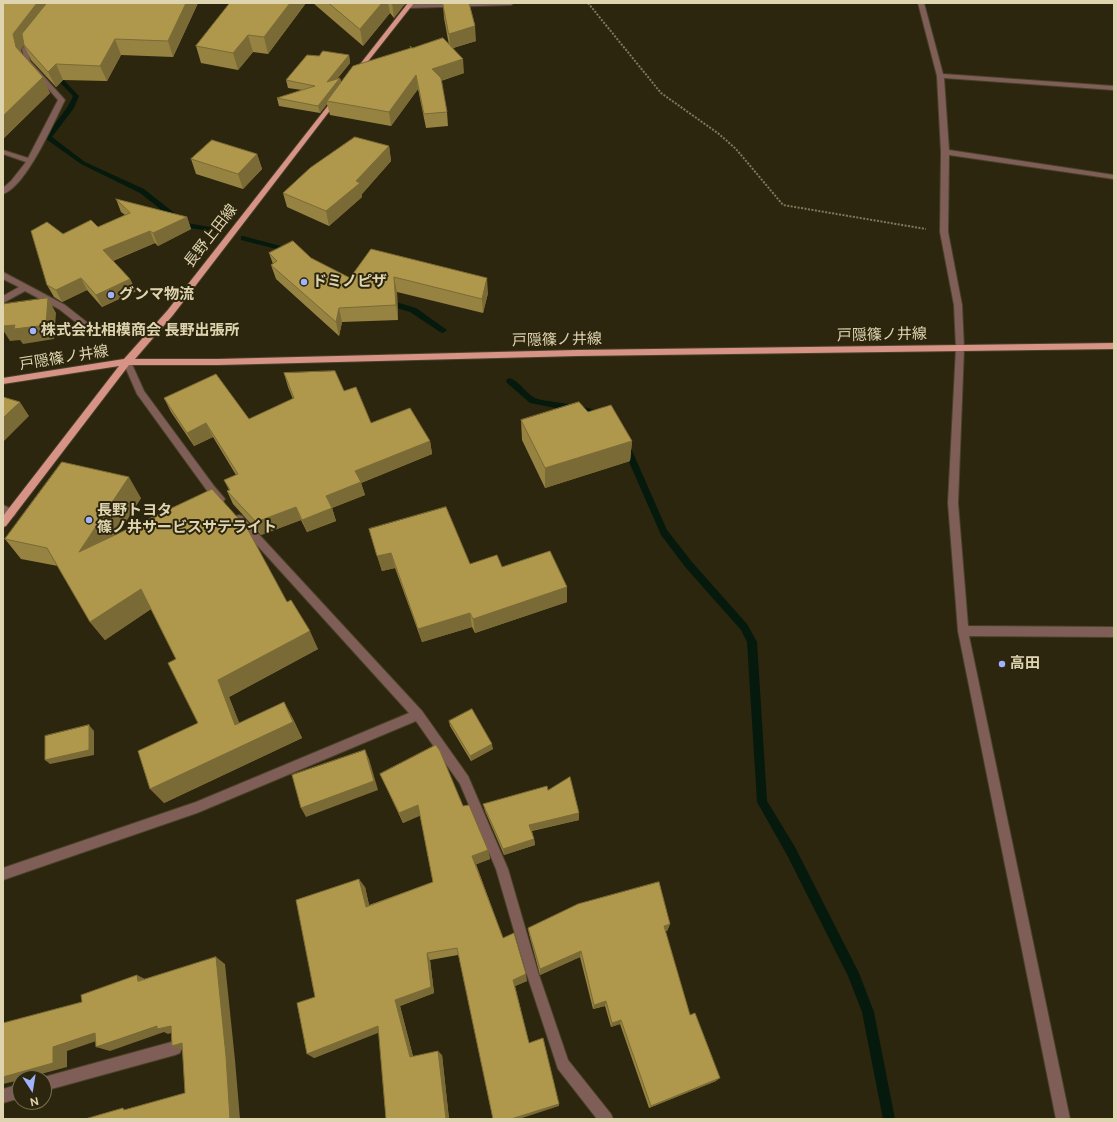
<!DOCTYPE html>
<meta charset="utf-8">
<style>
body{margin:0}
#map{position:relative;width:1117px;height:1122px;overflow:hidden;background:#2d260e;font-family:Figtree,sans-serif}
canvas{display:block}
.frame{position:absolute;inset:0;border:4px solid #dfd4b0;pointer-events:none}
.north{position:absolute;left:12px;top:1070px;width:40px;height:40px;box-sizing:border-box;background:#2d260e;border:1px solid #746c4f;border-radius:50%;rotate:168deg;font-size:11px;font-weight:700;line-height:16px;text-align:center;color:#dfd4b0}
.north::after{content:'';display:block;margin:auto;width:14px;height:18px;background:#a0b3fd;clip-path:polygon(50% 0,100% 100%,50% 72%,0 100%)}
</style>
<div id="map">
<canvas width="1117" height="1122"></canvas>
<div class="frame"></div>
<div class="north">N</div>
</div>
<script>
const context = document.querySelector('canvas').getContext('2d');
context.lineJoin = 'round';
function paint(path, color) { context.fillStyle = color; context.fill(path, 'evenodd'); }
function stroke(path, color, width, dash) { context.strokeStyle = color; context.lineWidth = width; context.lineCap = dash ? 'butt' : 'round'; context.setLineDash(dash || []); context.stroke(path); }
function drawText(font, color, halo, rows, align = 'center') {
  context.font = font + ' Figtree,"Noto Sans JP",sans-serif'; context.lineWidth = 4; context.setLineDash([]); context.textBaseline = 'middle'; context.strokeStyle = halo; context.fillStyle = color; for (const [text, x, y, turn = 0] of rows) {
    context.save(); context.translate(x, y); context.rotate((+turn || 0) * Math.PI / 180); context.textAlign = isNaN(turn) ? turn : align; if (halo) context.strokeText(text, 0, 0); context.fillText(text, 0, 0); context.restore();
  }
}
paint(new Path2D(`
 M51 71H55L79 96 74 108 52 137 85 162 144 189 187 223 216 228V232L183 227 140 193 81 164 46 139 45 138C53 123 67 112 73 96L51 73Z
 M241 236H243L292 249 296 251 292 253 241 240Z
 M386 299 416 308 447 330 443 333 440 332 410 312 383 304 382 302Z
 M510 378C521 382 527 396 538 399 552 403 596 405 604 416L600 419 591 415 530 403 507 383 506 381 507 379Z
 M626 443 630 446 667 530 692 562 747 624 757 642 767 801 795 847 859 973 874 1012 895 1119H883L862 1012 848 976 787 855 757 802 747 642 741 630 686 568 661 535 622 446Z`), '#051a0c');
const minor = new Path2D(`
 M446 3H514L511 5 408 8 405 6 408 4Z
 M918 3H924L943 74 1114 86V90L944 78 949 150 1114 175V179L949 155 948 232 962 305 964 348 958 503 968 626 1114 627V637L969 636 1070 1119H1056L958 631 948 503 956 348 954 305 940 232 941 152 937 76Z
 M33 35 36 37 28 49 30 61 65 100C54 122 26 187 3 194V188L11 181 26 162 3 154V150L28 158 58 100 25 62 22 49 31 36Z
 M3 272 65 305 98 331 99 333 98 335H92L59 309 25 291 3 303V296L19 287 3 279Z
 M127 359 131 362 144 391 214 486 225 499 223 502H217L208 492 137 394 123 362Z
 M3 505 14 510 16 513 14 516 11 517 3 513Z
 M239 515 242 516 422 711 468 776 508 869 538 972 568 1060 611 1114 613 1119H597L558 1069 526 972 496 869 460 784 416 721 197 813 3 880V868L196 802 409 713 236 522 234 519 236 516Z
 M175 1041 180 1043 182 1048 180 1053 175 1055 44 1091V1078H42L44 1077Z
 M20 1084V1098L3 1103V1089Z`);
const major = new Path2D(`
 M408 3H414L358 74H354V72Z
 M336 97 339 99 338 100 173 315 135 359H218L577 350 1114 343V349L577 356 218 365H129L6 526 3 527V516L119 366 3 384V378L124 359 167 311 334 98Z`);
stroke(minor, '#494228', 2);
stroke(major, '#494228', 2);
stroke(new Path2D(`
 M588 3 661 93 719 134 736 149 783 205 926 229`), '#82795b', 2, [2, 1.5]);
paint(minor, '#7f5e57');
paint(major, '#d79486');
paint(new Path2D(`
 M3 3H198L173 57 121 55 107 81 63 80 56 87 31 60 24 45 21 49V53L50 93 4 138H3Z
 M230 3H306L268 54 253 52 238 70 201 63 196 46Z
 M313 3H407L404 5 394 18 390 13 363 46Z
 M443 3 476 41 453 48 464 73 441 81 447 112 448 126 426 128 418 89 391 126 330 115 327 104 320 113 279 106 277 98 302 90 288 88 286 80 319 56 349 55 350 63 337 79 340 78 341 82 412 48 449 45 444 18Z
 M389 146 391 161 362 194V197L329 226 287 207 283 193Z
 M257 154 262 169 243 189 196 174 191 159Z
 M116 199 187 217 191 229 158 246 155 243 113 261 130 279 136 291 102 307 87 290 62 302 54 297 47 285 63 234 98 227 125 215 121 212Z
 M371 249 488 293 483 313 397 292 398 320 342 322 339 336 276 279 271 265 273 264 269 253 311 258 350 278Z
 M284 373 344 391 371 423 430 441 432 454 361 483 365 495 332 508 336 521 307 532 301 520 261 535 233 504 227 491 229 490 224 480 236 475 213 437 194 446 171 412 164 398 249 419 293 399 288 387Z
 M521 420 632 441 630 461 545 488 522 440Z
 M141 498 118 533 287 602 318 649 229 697 239 723 284 702 293 719 302 738 164 803 198 723 176 659 151 609 105 640 90 622 58 566 21 559 5 539Z
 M369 529 470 564 502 567 567 587V602L475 633 472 627 422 642 395 568 382 571Z
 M449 721 493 749 471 761 450 726Z
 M380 774 463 806 488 850 490 859 476 864 503 938 527 981 515 986 529 1043 559 1104V1106L458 955 430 960 434 993 400 1006 413 1056 442 1055 449 1119H386L379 1032 314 1058 315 997 365 887 369 905 433 882 420 815 403 823Z
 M548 790 579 820 532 831 534 839 535 845 504 855 485 811 483 804Z
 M670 924 667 931H665L690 1015 716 1081 649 1108 620 1024 611 1027 605 1006 593 1009 580 957 540 975 529 934 528 928Z`), '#968341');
paint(new Path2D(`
 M37 3H53L49 12 21 49 24 63 16 47 13 34Z
 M186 3H198L173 57 168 41Z
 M290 3H306L268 54 264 37Z
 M382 3H388L390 13 363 46 360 29Z
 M392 3H407L404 5 394 18Z
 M475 26 476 41 450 49 449 34Z
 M248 35 253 52 238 70 233 53Z
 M115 39 121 55 107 81 100 66Z
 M349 55 350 63 328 90 327 82Z
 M463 59 464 73 434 83 432 69Z
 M56 64 63 80 56 87 48 72Z
 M416 75 418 89 391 126 389 112Z
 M43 77 50 93 4 138 3 136V116Z
 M340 78 342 85 327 101V104L320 113 318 106Z
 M389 146 391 161 362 194V197L329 226 326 211 356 181Z
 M257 154 262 169 243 189 238 174Z
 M187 217 191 229 158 246 153 233Z
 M150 231 155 243 109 262 103 250Z
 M394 277 397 292 398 320 396 305Z
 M81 278 87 290 62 302 56 290Z
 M487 278 488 293 483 313 482 299Z
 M130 279 136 291 102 307 96 295Z
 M48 298 56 313 54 339 23 344 20 340 10 341 3 330V326Z
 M339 308 342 322 339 336 336 322Z
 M20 402 29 416 3 442V418Z
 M206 423 213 437 194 446 187 433Z
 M430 441 432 454 361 483 365 495 331 508 326 496 355 471Z
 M632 441 630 461 545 488V468Z
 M129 477 141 498 94 572 79 552Z
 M296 507 301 520 261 535 256 522Z
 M332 508 336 521 307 532 302 520Z
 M391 553 395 568 382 571 377 556Z
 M567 587V602L475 633 473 619Z
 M141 589 154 607 105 640 90 622Z
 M470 613 472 627 422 642 418 629Z
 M310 631 318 649 229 697 246 740 235 725 218 680Z
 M284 702 293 719 302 738 164 803 150 789Z
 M89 725 94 731V755L50 764 45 760Z
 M492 744 493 749 471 761 470 756Z
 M365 750 369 759 378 790 306 817 301 808Z
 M418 805 422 815 403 823 399 813Z
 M579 813V820L530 831 529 825Z
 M534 839 535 845 504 855 503 849Z
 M488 850 490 859 475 865 472 856Z
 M359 879 365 887 371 914 366 907Z
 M670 924 667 931 661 932 664 926Z
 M581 951 580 957 540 975V969Z
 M427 953 430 960 434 993 400 1006 414 1061 410 1057 395 1000Z
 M216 957 225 964 235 1060 240 1119H230Z
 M526 974 527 981 515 986 513 980Z
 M137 975 149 981H138Z
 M606 1001 605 1006 593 1009 594 1005Z
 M621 1020 620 1024 611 1027 612 1023Z
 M157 1026H171L181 1030 168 1034 164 1032 110 1051 96 1047Z
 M378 1026 383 1031 314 1058 307 1054Z
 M95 1033 108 1037 67 1051V1067L26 1078H20V1080L3 1084V1077L53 1047Z
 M182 1043 183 1050 172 1046Z
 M438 1051 442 1055 449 1119H446Z
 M720 1078 716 1081 649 1108 651 1106Z
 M559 1104V1106L519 1119H511Z`), '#7a6a35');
const building = new Path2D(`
 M3 3H37L13 34 16 47 43 77 3 116Z
 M47 3H186L168 41 115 39 100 66 56 64 48 72 24 45 22 34Z
 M230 3H290L264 37 248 35 233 53 196 46Z
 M329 3H382L360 29Z
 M443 3H469L475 26 449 34Z
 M443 38 463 59 432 69 441 78 447 112 424 114 416 75 389 112 327 101 353 66 411 48 410 46 412 48Z
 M323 51 349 55 327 82 340 78 318 106 277 98 315 86 286 80 307 55 319 56Z
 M355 137 389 146 356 181 360 183 326 211 283 193 310 168Z
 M212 140 257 154 238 174 191 159Z
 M116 199 187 217 153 233 150 231 103 250 130 279 96 295 81 278 56 290 47 285 31 231 47 222 63 234 91 220 98 227 130 213Z
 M293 241 311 258 350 278 371 249 487 278 482 299 394 277 396 305 339 308 336 322 271 265 277 261 269 253Z
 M48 298 46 325 14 329 15 325 3 326V310L4 304Z
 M335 371 344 391 356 387 371 423 410 408 430 441 355 471 361 482 326 496 332 508 302 520 296 507 256 522 227 491 230 490 224 480 238 474 206 423 187 433 164 398 216 374 249 419 294 398 284 373Z
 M3 397 20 402 3 418Z
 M579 402 588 412 611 405 632 441 545 468 521 420Z
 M62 462 129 477 79 552 212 489 247 528 287 602 291 600 310 631 218 680 235 725 284 702 293 722 150 789 138 751 198 723 168 663 176 659 141 589 90 622 47 548 5 539Z
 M446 507 470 564 497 555 502 567 550 551 567 587 473 619 470 613 418 629 391 553 377 556 369 529Z
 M472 709 492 744 470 756 449 721Z
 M89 725V750L45 760V736Z
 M436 745 440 751 463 806 469 805 488 850 472 856 503 938 514 933 526 974 513 980 529 1043 543 1038 559 1104 511 1119H493L457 948 427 953 431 987 395 1000 410 1057 438 1051 446 1119H386L378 1026 307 1054 297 1003 315 997 296 900 359 879 366 907 433 882 418 805 399 813 380 774Z
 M365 750 374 781 301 808 292 775Z
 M570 777 579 813 529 825 534 839 503 849 483 804 547 786 548 790Z
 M659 882 670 924 664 926 690 1015 695 1013 720 1078 651 1106 621 1020 612 1023 606 1001 594 1005 581 951 540 969 528 928 578 904Z
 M216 957 226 1056 230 1119H85L123 1108 124 1110 185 1093 182 1043 172 1046 171 1026 157 1029V1026L96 1047 95 1033 53 1047V1063L3 1077V1023L82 1002 81 995 137 975 138 981Z`);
paint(building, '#af984c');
stroke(building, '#7a6a35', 1);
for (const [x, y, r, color] of [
 [304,282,4,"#a0b3fd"],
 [111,295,4,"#a0b3fd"],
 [33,331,4,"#a0b3fd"],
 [89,520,4,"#a0b3fd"],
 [1002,664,4,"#a0b3fd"]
]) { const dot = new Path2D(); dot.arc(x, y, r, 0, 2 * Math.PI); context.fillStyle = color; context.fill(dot); stroke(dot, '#2d260e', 1.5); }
drawText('15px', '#dfd4b0', '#2d260e', [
 ["長野上田線",211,236,-52],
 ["戸隠篠ノ井線",882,335,-1],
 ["戸隠篠ノ井線",557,340,-1],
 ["戸隠篠ノ井線",64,358,-9]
]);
drawText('bold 15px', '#dfd4b0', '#2d260e', [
 ["ドミノピザ",312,282],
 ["グンマ物流",119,295],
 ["株式会社相模商会 長野出張所",41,331],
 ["長野トヨタ",97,511],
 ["篠ノ井サービスサテライト",97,528],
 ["高田",1010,664]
], 'left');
</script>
